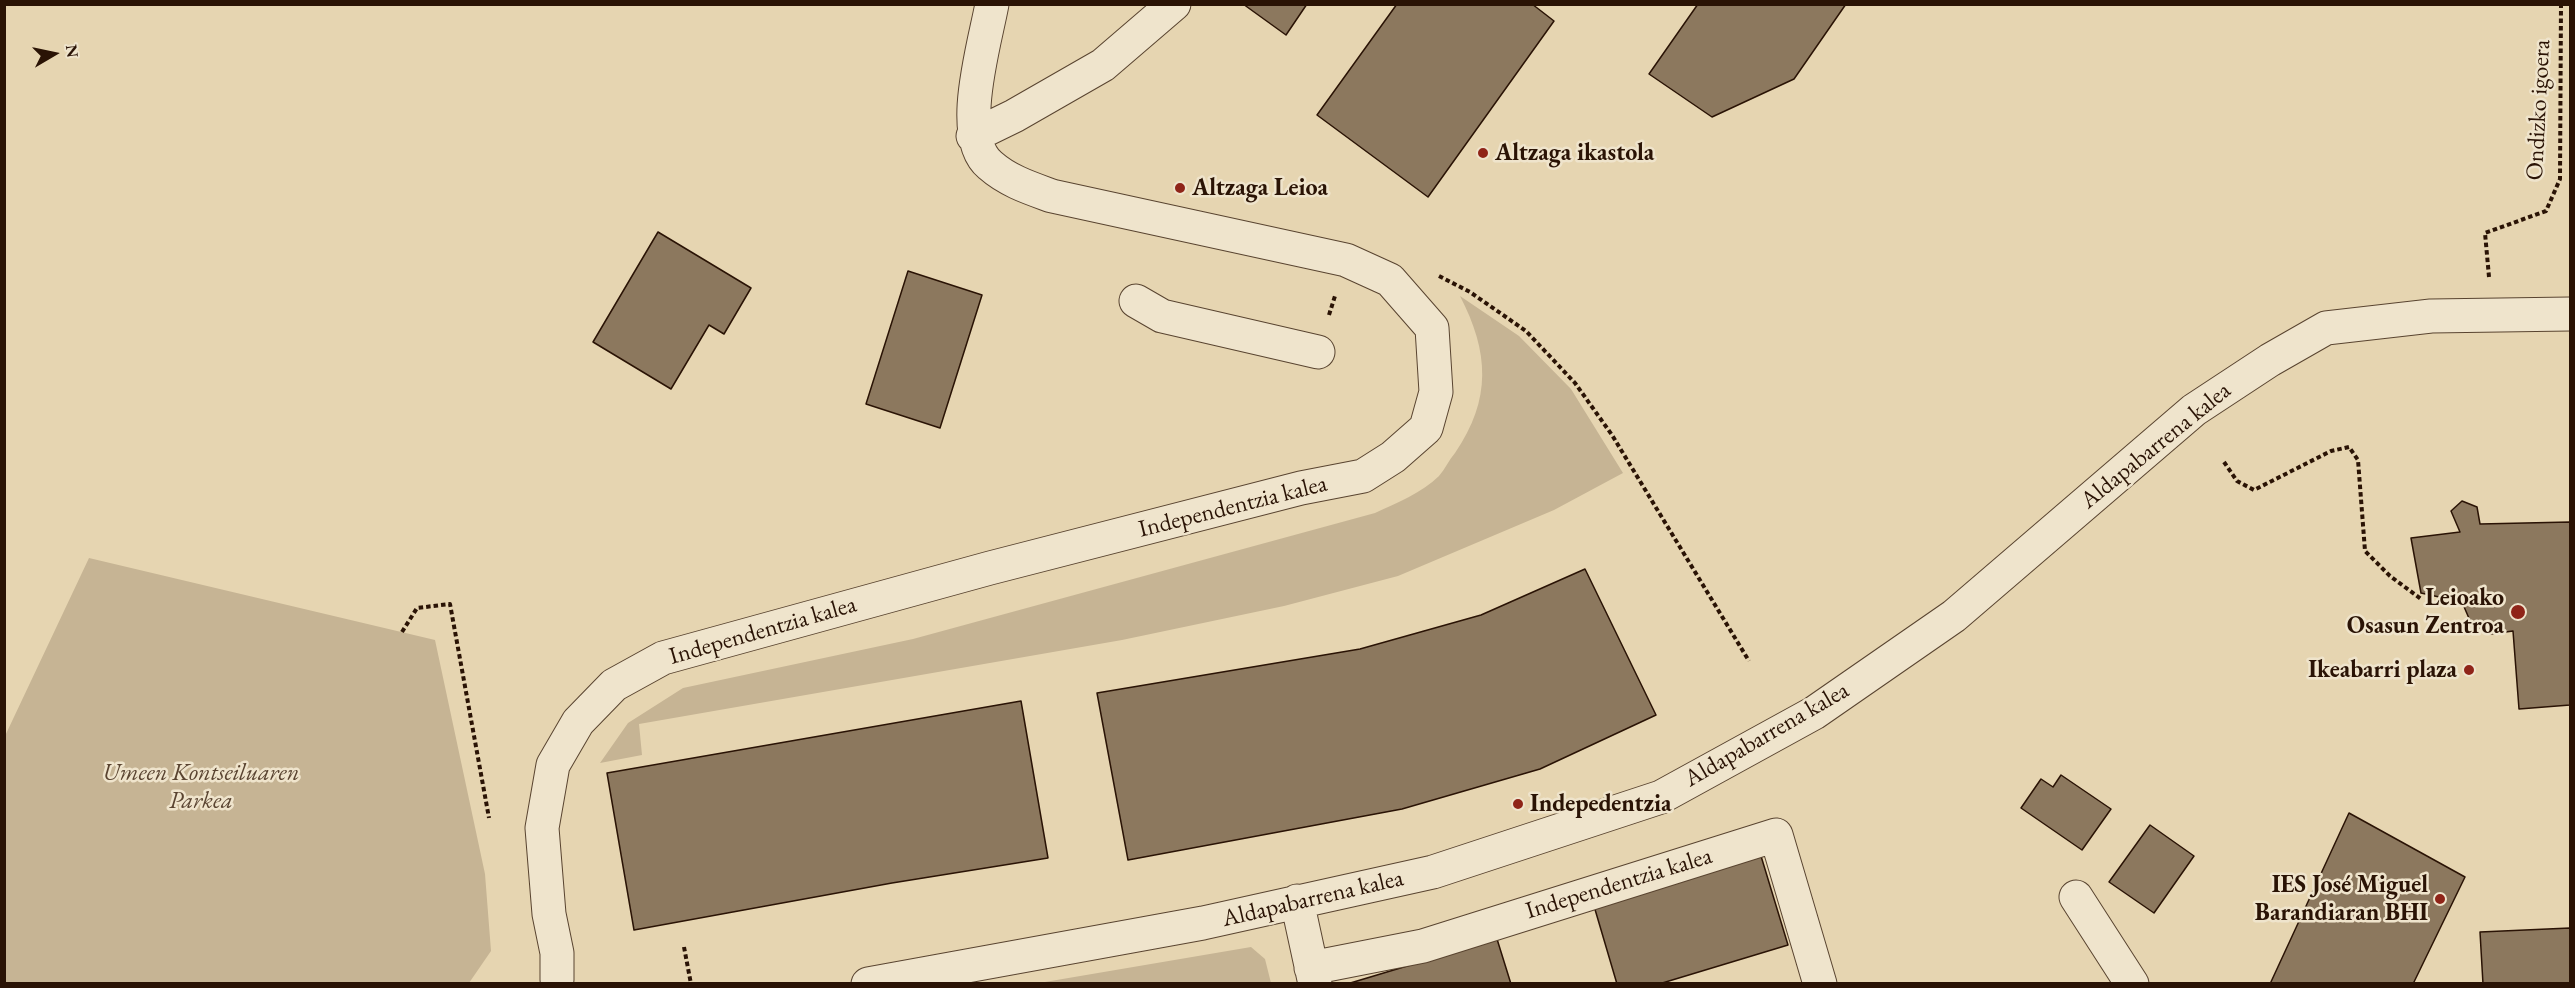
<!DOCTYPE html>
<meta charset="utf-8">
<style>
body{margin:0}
#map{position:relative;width:2575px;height:988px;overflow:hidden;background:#e6d5b1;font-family:"EB Garamond",serif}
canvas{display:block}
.frame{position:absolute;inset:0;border:6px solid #2a1305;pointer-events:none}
.north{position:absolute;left:24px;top:24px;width:60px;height:60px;-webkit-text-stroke:4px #efe4cc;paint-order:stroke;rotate:81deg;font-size:16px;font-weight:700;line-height:24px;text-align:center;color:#2a1305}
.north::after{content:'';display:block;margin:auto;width:21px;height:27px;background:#2a1305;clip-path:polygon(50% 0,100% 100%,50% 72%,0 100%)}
</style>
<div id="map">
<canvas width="2575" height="988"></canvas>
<div class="frame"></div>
<div class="north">N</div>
</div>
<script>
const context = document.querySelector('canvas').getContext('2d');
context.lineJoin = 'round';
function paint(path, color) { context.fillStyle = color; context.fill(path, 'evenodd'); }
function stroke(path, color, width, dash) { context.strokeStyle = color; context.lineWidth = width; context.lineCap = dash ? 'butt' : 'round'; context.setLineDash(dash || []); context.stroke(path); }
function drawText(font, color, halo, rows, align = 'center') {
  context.font = font + ' "EB Garamond",serif'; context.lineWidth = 5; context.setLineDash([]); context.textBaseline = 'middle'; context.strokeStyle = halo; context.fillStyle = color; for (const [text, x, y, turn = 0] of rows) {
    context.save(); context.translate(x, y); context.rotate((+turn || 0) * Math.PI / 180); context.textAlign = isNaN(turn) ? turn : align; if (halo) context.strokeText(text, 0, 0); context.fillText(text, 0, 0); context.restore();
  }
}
paint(new Path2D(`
 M1460 296 1519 336 1571 389 1623 473 1554 510 1398 576 1284 606 1122 640 639 724 642 755 600 763 628 723 683 688 913 639 1375 513C1396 503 1422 493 1439 476 1445 469 1449 460 1455 453 1492 399 1489 352 1460 296Z
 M89 558 435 640 485 874 491 951 469 983H5V736Z
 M1251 947 1265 959 1271 983H1039Z`), '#c6b494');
const building = new Path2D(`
 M1243 4H1307L1286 35Z
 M1397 4H1532L1554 21 1428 197 1317 115Z
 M1698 4H1846L1794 79 1712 117 1649 74Z
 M658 232 751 288 724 334 709 325 671 389 593 342Z
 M908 271 982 295 940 428 866 404Z
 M2462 501 2477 507 2480 524 2570 522V705L2519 709 2513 631 2491 634 2471 623 2462 602 2421 593 2411 538 2460 532 2451 511Z
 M1585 569 1656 715 1540 769 1402 809 1128 860 1097 693 1360 649 1481 615Z
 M1021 701 1048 858 892 883 634 930 607 773Z
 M2061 775 2111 809 2082 850 2021 808 2041 779 2053 787Z
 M2349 813 2465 877 2413 984H2270Z
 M2150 825 2194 856 2154 913 2109 882Z
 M1761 856 1788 945 1659 984H1617L1594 906Z
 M2570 928V984H2483L2480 932Z
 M1497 939 1511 984H1347Z`);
paint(building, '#8c785e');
stroke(building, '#2a1305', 1.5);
const minor = new Path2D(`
 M973 136 1014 116 1103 65 1174 4
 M1136 301 1162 316 1318 352
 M2076 897 2132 984
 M1297 901 1315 984
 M1311 968 1423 946 1776 835 1820 984
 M557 980V953L549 914 542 828 553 765 578 722 614 685 663 658 990 568 1301 488 1363 476 1393 457 1426 428 1436 392 1432 328 1390 280 1346 260 1052 196C1030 188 1008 181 990 165 956 137 985 43 992 4
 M868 984 1203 923 1433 872 1661 797 1814 713 1954 616 2194 410 2270 360 2326 328 2431 316 2570 314`);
stroke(minor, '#594430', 35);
stroke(new Path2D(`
 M1439 276 1470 292 1526 331 1575 383 1612 435 1749 661
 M2489 277 2485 233 2546 211 2560 179 2561 4
 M1329 315 1335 296
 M2224 462 2237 481 2254 490 2331 451 2349 447 2358 460 2365 551 2390 576 2421 599
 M402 632 417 608 450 604 489 818
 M684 947 691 984`), '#2a1305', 4, [4.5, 3]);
stroke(minor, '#efe4cc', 33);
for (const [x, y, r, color] of [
 [1483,153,6,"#8f2418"],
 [1180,188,6,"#8f2418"],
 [2518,612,8,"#8f2418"],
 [2469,670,6,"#8f2418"],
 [1518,804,6,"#8f2418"],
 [2440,899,6,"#8f2418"]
]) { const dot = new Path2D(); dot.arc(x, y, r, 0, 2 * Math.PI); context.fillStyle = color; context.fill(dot); stroke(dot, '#efe4cc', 2); }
drawText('24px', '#2a1305', '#efe4cc', [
 ["Ondizko igoera",2539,110,-87],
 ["Aldapabarrena kalea",2156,446,-39],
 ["Independentzia kalea",1233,507,-14],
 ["Independentzia kalea",763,631,-16],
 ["Aldapabarrena kalea",1767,735,-30],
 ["Independentzia kalea",1619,884,-17],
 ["Aldapabarrena kalea",1313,899,-13]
]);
drawText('bold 24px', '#2a1305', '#efe4cc', [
 ["Altzaga ikastola",1495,153],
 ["Altzaga Leioa",1192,188],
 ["Leioako",2504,598,"right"],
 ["Osasun Zentroa",2504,626,"right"],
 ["Ikeabarri plaza",2457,670,"right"],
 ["Indepedentzia",1530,804],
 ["IES José Miguel",2428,885,"right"],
 ["Barandiaran BHI",2428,913,"right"]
], 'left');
drawText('italic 24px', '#594330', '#efe4cc', [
 ["Umeen Kontseiluaren",201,773],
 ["Parkea",201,801]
]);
</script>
